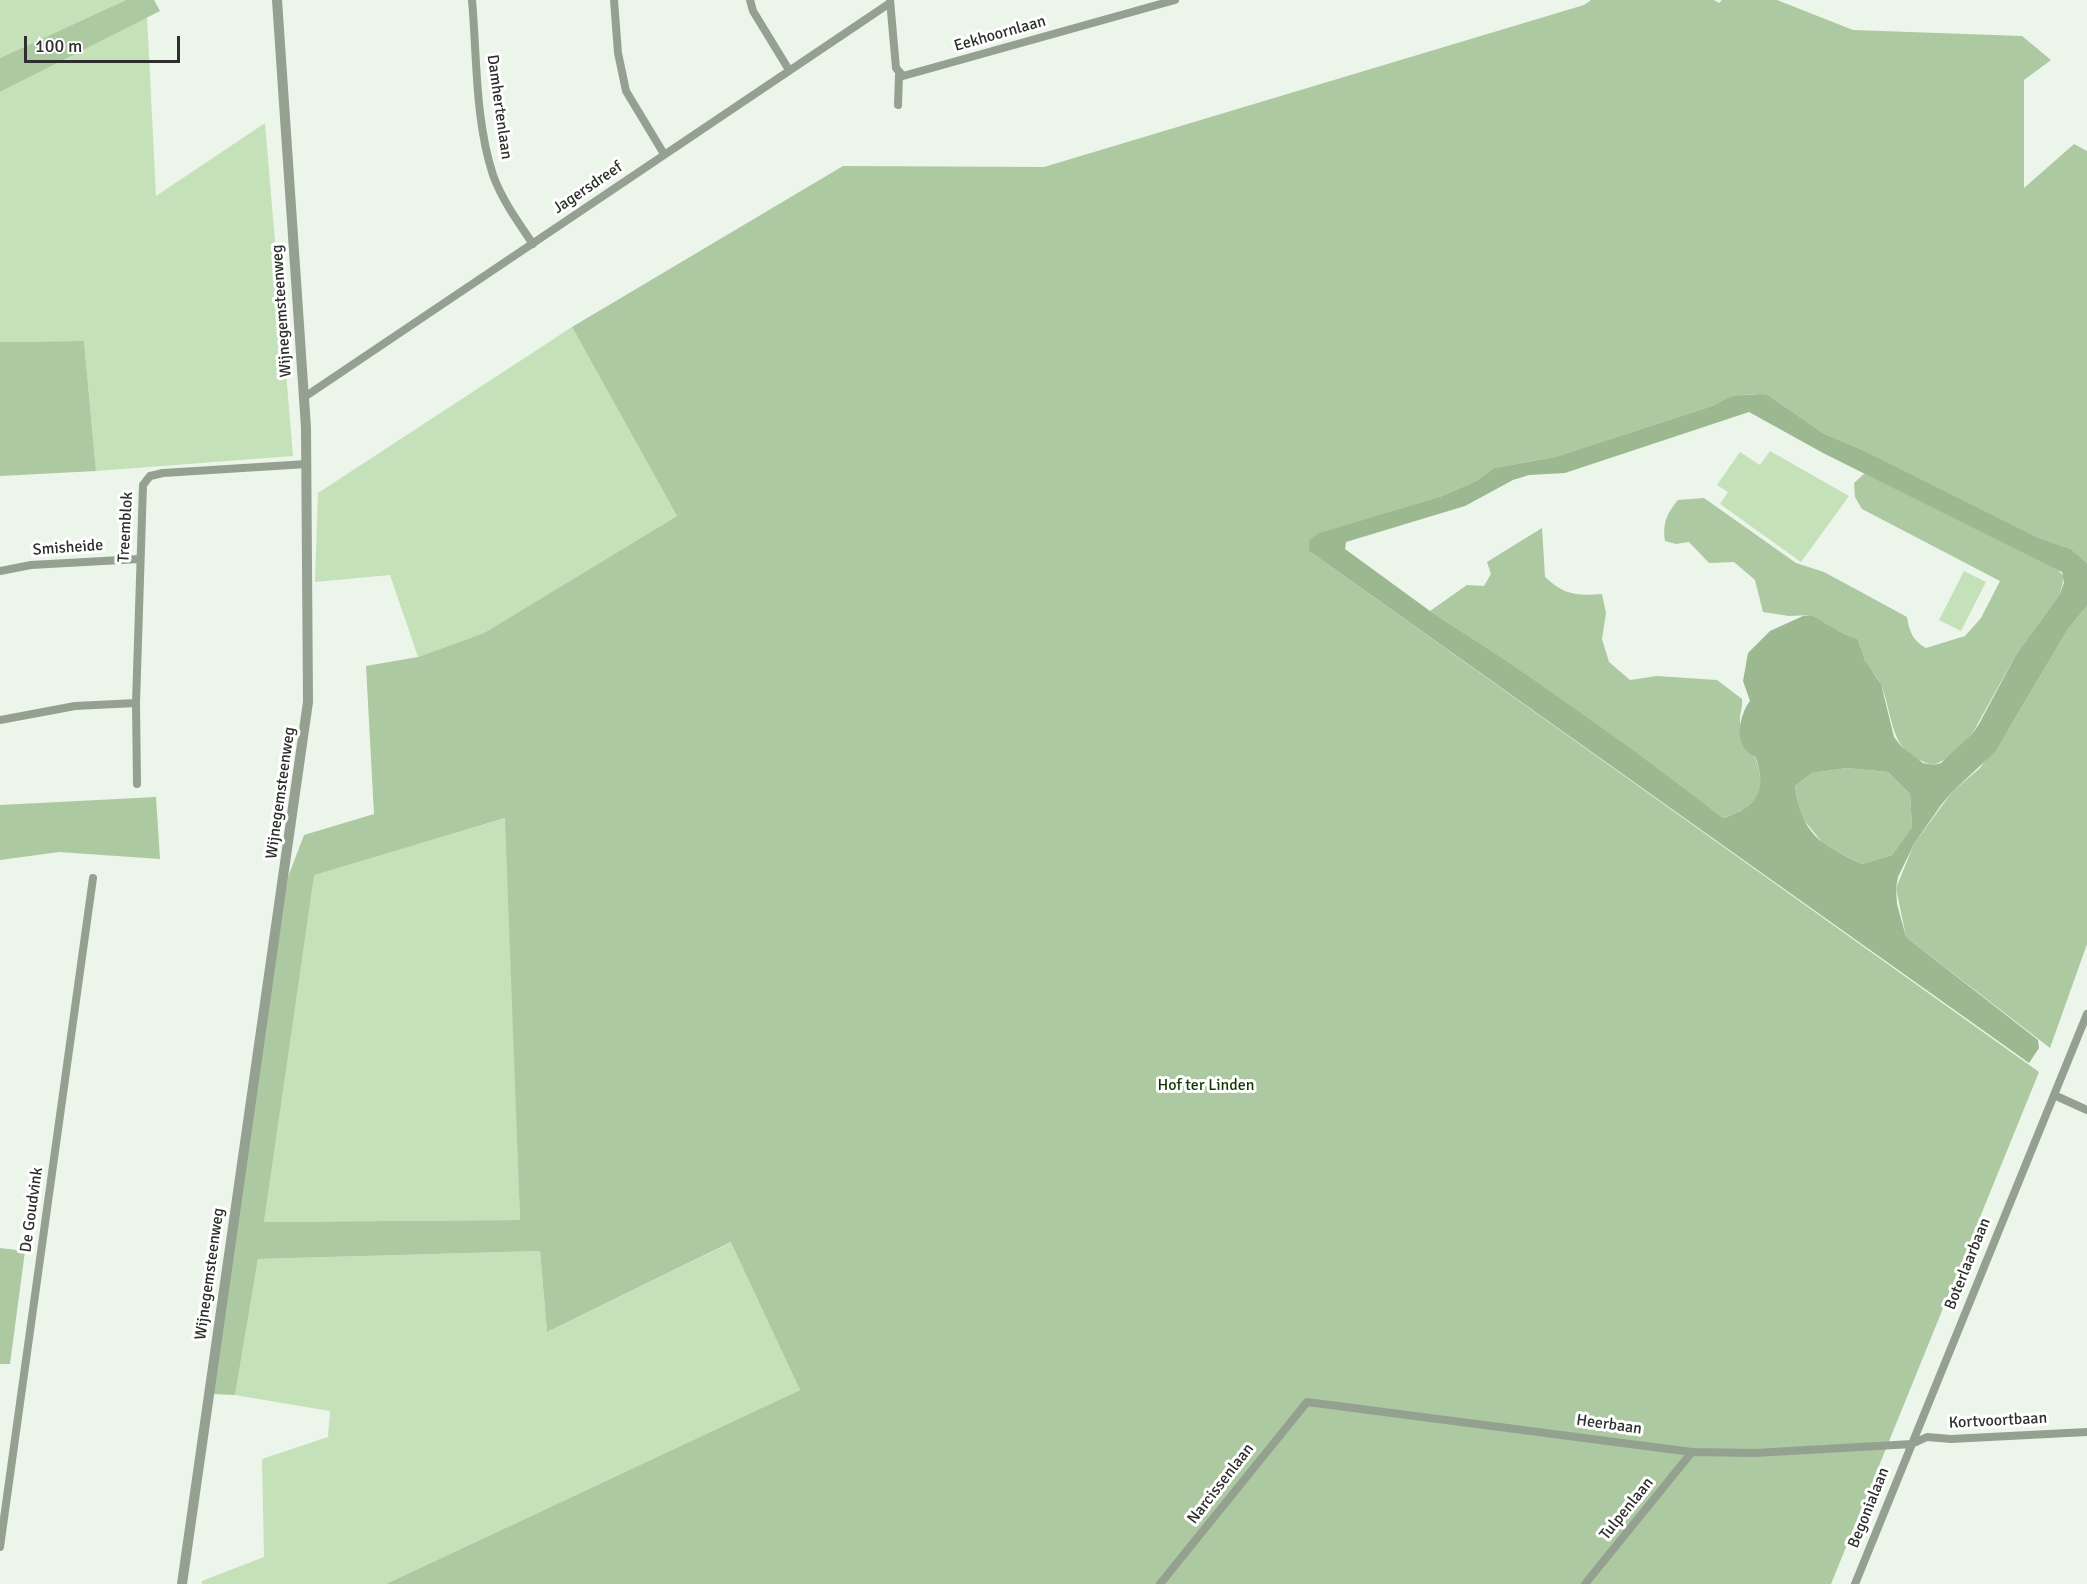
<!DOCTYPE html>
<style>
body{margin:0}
#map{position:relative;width:2087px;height:1584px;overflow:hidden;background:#ecf5e9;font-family:Signika,sans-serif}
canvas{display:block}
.scale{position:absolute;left:24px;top:36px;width:156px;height:27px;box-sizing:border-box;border:3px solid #2c2f2b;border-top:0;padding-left:8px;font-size:18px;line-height:21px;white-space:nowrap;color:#2c2f2b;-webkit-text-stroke:4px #fff;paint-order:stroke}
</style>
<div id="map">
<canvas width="2087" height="1584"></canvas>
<div class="scale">100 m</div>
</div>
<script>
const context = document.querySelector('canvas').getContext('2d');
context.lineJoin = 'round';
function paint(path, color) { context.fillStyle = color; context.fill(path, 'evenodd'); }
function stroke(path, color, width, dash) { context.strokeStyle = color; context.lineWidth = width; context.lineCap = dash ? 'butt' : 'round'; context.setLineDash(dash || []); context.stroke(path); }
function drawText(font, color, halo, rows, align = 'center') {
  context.font = font + ' Signika,sans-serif'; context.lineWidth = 6; context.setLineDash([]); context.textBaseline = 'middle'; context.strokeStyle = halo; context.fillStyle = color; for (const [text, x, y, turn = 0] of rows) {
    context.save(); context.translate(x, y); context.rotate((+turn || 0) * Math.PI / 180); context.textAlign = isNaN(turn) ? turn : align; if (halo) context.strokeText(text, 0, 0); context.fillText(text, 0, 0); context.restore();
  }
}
paint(new Path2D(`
 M0 0H126L0 58Z
 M147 17 156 196 265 123 293 456 96 471 84 341 0 342V92Z
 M572 327 677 516 484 633 418 657 390 575 315 582 318 493Z
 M1770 451 1849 496 1801 562 1720 504 1728 492 1717 485 1740 452 1760 465Z
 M1964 571 1986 582 1961 631 1939 620Z
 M506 818 520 1220 264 1222 313 874Z
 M732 1242 800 1390 386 1584H202V1581L264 1557 262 1459 328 1437 330 1411 235 1395 258 1259 540 1251 547 1332Z`), '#c4e1ba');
paint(new Path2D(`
 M126 0H154L160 11 0 92V58Z
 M1591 0H1714L1719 3 1722 0H1777L1853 30 2022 36 2051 60 2024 80V188L2074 144 2087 151V563L2071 549 2039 538 1867 452 1823 433 1768 395C1747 392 1731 397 1712 406L1555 457 1494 468 1476 481 1442 496 1320 533 1309 540V551L2039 1072 1831 1584H386L800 1390 731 1242 547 1332 540 1251 258 1259 235 1395 212 1394 288 877 304 835 374 814 366 666 418 657 484 633 677 516 572 327 843 166 1044 167 1584 5ZM505 818 520 1220 264 1222 314 875Z
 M84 341 96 471 0 476V342Z
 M1865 473 2056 567 2064 577 2060 594 2017 653 1972 734 1950 757 1934 765C1888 754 1895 720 1881 685 1878 676 1869 670 1865 661 1862 655 1861 646 1858 639L1844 634 1812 615 1789 616 1763 612 1755 580 1734 562 1709 563 1689 542 1676 544 1665 541C1662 524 1667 513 1678 500L1704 498 1796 563 1824 572 1907 617C1909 631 1913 641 1926 648L1965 636 1981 618 2000 581 1862 509 1855 497 1854 483Z
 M1542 528 1545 577C1564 595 1577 596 1602 594L1606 613 1602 639 1609 662 1630 680 1657 676 1717 680 1742 699C1743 708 1739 715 1740 723 1740 729 1747 739 1750 745 1767 784 1767 803 1723 818L1504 659 1430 611 1467 585 1484 586 1491 574 1487 562Z
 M2087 606V944L2050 1048 1906 937 1896 888 1914 844 1952 792 1980 768 2008 730 2068 629Z
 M1847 768 1888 772 1910 794 1912 827 1892 855 1862 864 1825 846 1800 815 1795 786 1812 773Z
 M156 797 160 859 59 852 0 860V805Z
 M0 1248 25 1251 10 1364H0Z`), '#acc9a1');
paint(new Path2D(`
 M1760 394 1768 395 1823 433 1867 452 2039 538 2071 549 2087 563V606L2068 629 1995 752 1952 792 1941 805 1914 844 1898 877 1896 888 1897 904 1906 937 2038 1040 2039 1048 2029 1063 1309 551V540L1319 533 1442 496 1476 481 1494 468 1555 457 1712 406 1733 396ZM1749 412 1823 453 2062 572 2064 582 2060 594 2017 653 1979 724 1972 734 1941 763 1934 765 1923 763 1902 747 1894 737 1881 684 1865 661 1858 639 1844 634 1812 615 1803 616 1770 631 1748 653 1743 681 1750 701C1739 715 1732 748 1755 756 1768 791 1757 807 1723 818L1626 745 1504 659 1430 611 1345 549 1346 542 1465 506 1513 480 1529 475 1565 473ZM1847 768 1888 772 1910 794 1912 827 1892 855 1862 864C1821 845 1801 834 1795 786L1812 773Z`), '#9bb891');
stroke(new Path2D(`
 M472 0C477 57 475 120 493 175 502 200 518 222 533 244
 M614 0 618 53 626 91 664 154
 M750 0 753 11 789 70
 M890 0 896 68 903 76 1175 0
 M898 105 899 75
 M303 398 890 3
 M0 571 31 565 139 559
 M0 720 75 706 136 703
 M137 784 136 703 143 485 150 476 163 473 307 464
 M2054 1095 2087 1110
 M0 1547 93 878
 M1160 1584 1307 1402 1692 1452 1755 1453 1912 1444 1927 1437 1951 1439 2087 1432
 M1585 1584 1692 1452
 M1855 1584 2087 1014`), '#94a190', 8);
stroke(new Path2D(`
 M182 1584 308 702 306 428 277 0`), '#94a190', 10);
drawText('16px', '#2c2f2b', '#fff', [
 ["Eekhoornlaan",1000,34,-16],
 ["Damhertenlaan",499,107,82],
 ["Jagersdreef",588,188,-34],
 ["Wijnegemsteenweg",282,311,-94],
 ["Treemblok",126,527,-87],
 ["Smisheide",68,548,-4],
 ["Wijnegemsteenweg",281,793,-82],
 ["De Goudvink",32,1210,-82],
 ["Boterlaarbaan",1968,1264,-68],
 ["Wijnegemsteenweg",210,1274,-82],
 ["Kortvoortbaan",1998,1421,-3],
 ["Heerbaan",1609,1425,8],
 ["Narcissenlaan",1221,1484,-52],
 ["Begonialaan",1869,1508,-68],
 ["Tulpenlaan",1627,1509,-51]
]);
drawText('16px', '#133900', '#fff', [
 ["Hof ter Linden",1206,1086]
]);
</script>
